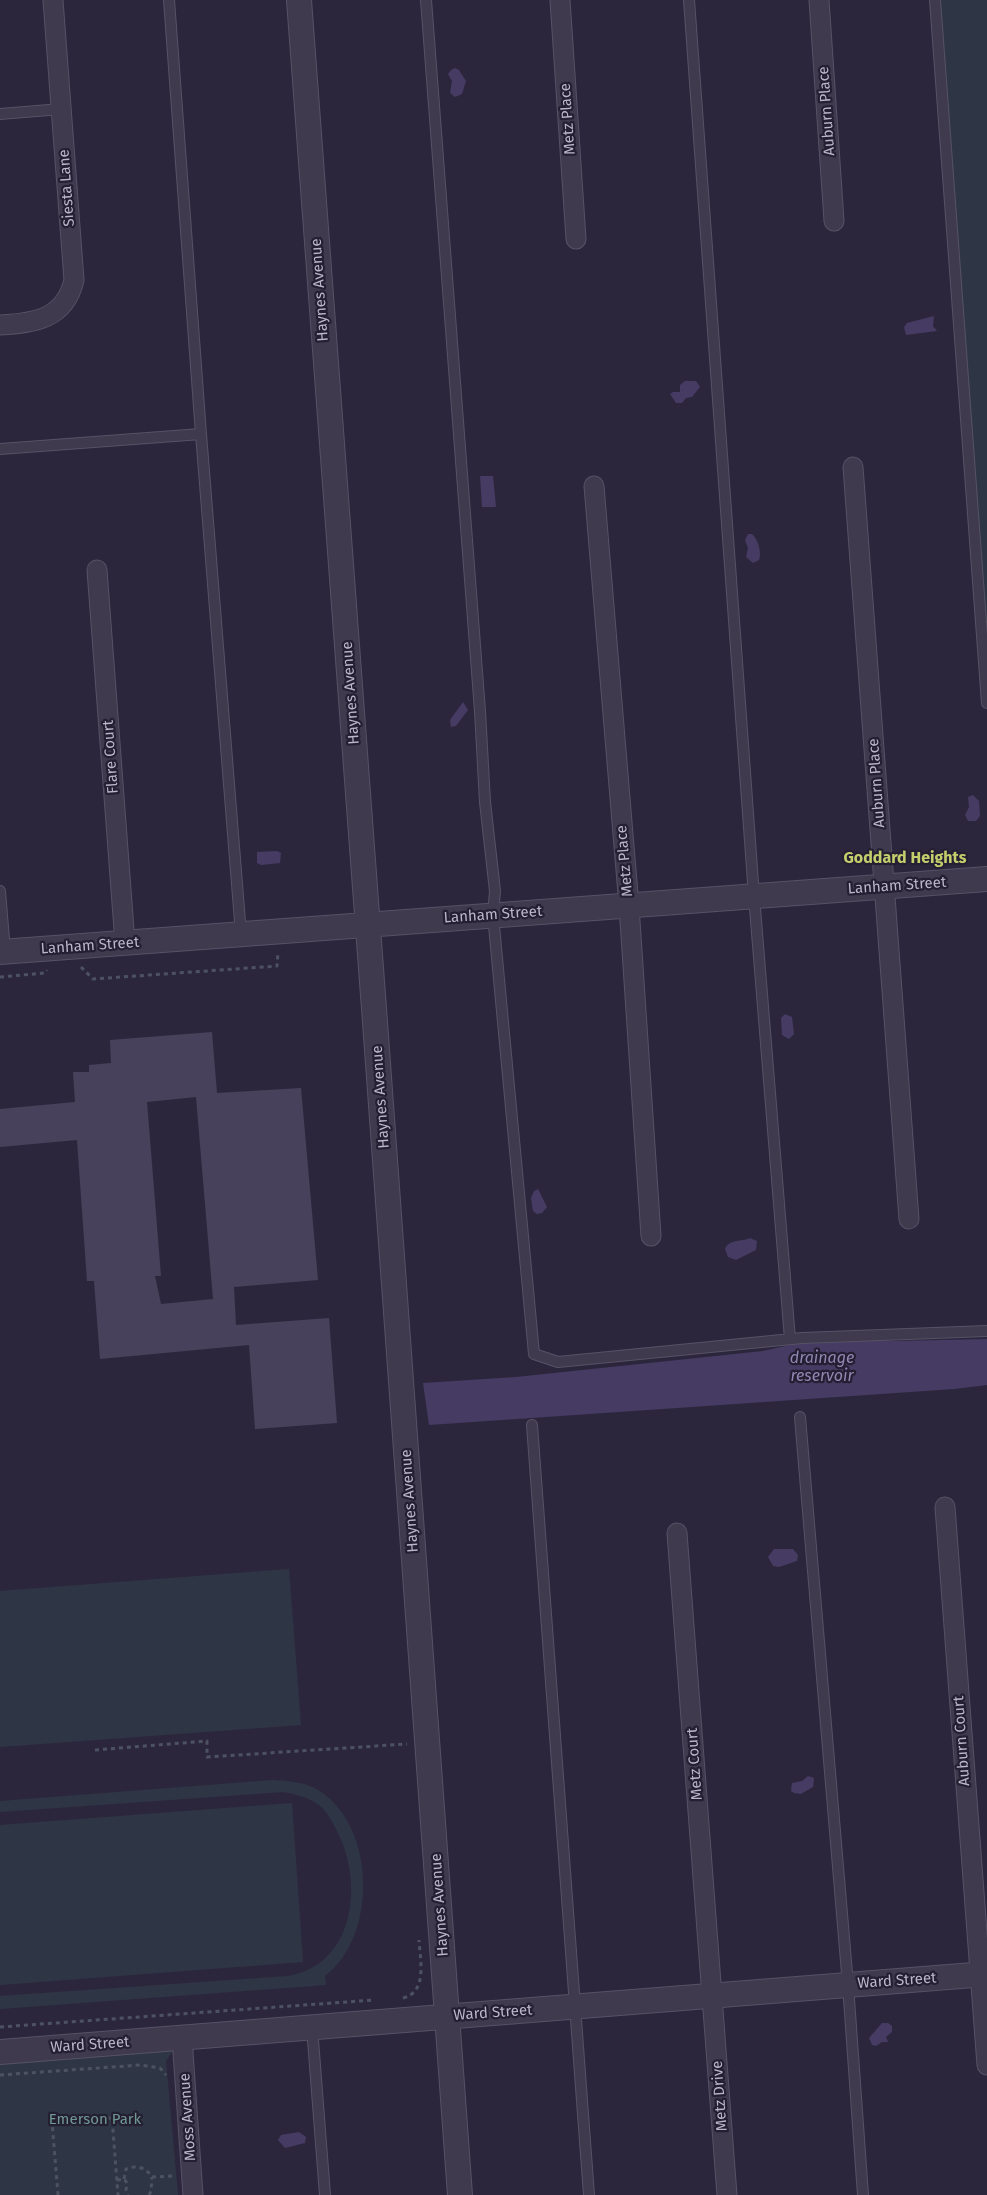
<!DOCTYPE html>
<style>
body{margin:0}
canvas{display:block;background:#2c263d}
</style>
<canvas width="987" height="2195"></canvas>
<script>
const context = document.querySelector('canvas').getContext('2d');
context.lineJoin = 'round';
function paint(path, color) { context.fillStyle = color; context.fill(path, 'evenodd'); }
function stroke(path, color, width, dash) { context.strokeStyle = color; context.lineWidth = width; context.lineCap = dash ? 'butt' : 'round'; context.setLineDash(dash || []); context.stroke(path); }
function drawText(font, color, halo, rows, align = 'center') {
  context.font = font + ' "Fira Sans",sans-serif'; context.lineWidth = 4.5; context.setLineDash([]); context.textBaseline = 'middle'; context.strokeStyle = halo; context.fillStyle = color; for (const [text, x, y, turn = 0] of rows) {
    context.save(); context.translate(x, y); context.rotate((+turn || 0) * Math.PI / 180); context.textAlign = isNaN(turn) ? turn : align; if (halo) context.strokeText(text, 0, 0); context.fillText(text, 0, 0); context.restore();
  }
}
paint(new Path2D(`
 M934 0H987V704Z
 M289 1569 301 1725 0 1747V1591Z
 M273 1780C288 1781 305 1782 318 1790 376 1825 378 1936 325 1976L326 1985 0 2009V1996L288 1976C354 1965 364 1885 338 1833 333 1823 328 1812 319 1805 309 1797 295 1794 283 1792L0 1812V1801Z
 M292 1803 303 1962 0 1985V1825Z
 M182 2038 166 2061 178 2195H0V2052Z`), '#2e3645');
paint(new Path2D(`
 M455 68 459 70 466 81 462 94 455 97 450 93 452 81 448 74 451 70Z
 M934 316 933 326 937 331 906 335 904 327 907 323Z
 M685 381H696L700 387 692 397 686 398 682 403H676L670 394 673 392H680V385Z
 M480 476H493L496 507H482Z
 M748 534H752C758 539 762 553 759 560L753 563 746 557 748 548 745 540Z
 M463 702 468 710 456 726 451 727 450 720Z
 M973 795 979 801 980 816 976 821H968L965 815 969 807 968 797Z
 M277 851 281 853 280 863 261 865 257 863V852Z
 M785 1014 792 1017 794 1034 789 1039 782 1035 781 1018Z
 M538 1189 547 1207 542 1213 537 1214 533 1211 531 1198 534 1191Z
 M750 1238 757 1241 756 1250 736 1260 728 1257 725 1249C729 1239 741 1242 750 1238Z
 M821 1338 894 1341 987 1339V1385L954 1389 429 1425 423 1383 516 1377 763 1351Z
 M774 1549H793L798 1555 797 1561 779 1567 773 1566 768 1557Z
 M808 1776 814 1778 813 1787 801 1794 794 1793 791 1791 792 1783 802 1781Z
 M882 2023H888L892 2026V2032L886 2037 888 2042H882L876 2046 872 2045 869 2038Z
 M299 2132 306 2137 305 2143 285 2148 278 2140 281 2135Z`), '#453b63');
paint(new Path2D(`
 M212 1032 217 1093 301 1088 318 1280 234 1287 236 1325 329 1318 337 1423 255 1429 249 1345 100 1359 94 1281H87L77 1140 0 1147V1109L75 1102 73 1072H89V1065L111 1063 110 1040ZM196 1097 213 1299 161 1304 155 1276H161L147 1102Z`), '#47415b');
const service = new Path2D(`
 M169 0 201 434 241 934
 M426 0 480 711 485 802 495 891 493 915 534 1354 558 1362 802 1338 987 1331
 M689 0 754 896 790 1339
 M935 0 987 703
 M0 114 61 109
 M0 449 201 434
 M0 891 5 952
 M800 1417 848 1985 863 2195
 M532 1425 589 2195
 M312 2027 325 2195`);
const minor = new Path2D(`
 M560 0 576 239
 M819 0 834 221
 M0 325C35 323 65 319 74 280L53 0
 M853 467 909 1219
 M594 486 629 906 651 1236
 M97 570 125 943
 M945 1507 987 2065
 M677 1533 727 2195
 M182 2038 193 2195`);
const tertiary = new Path2D(`
 M299 0 375 1022 460 2195
 M0 952 987 879
 M0 2052 987 1974`);
stroke(service, '#575265', 12);
stroke(minor, '#575265', 21);
stroke(tertiary, '#575265', 26);
stroke(new Path2D(`
 M81 967 93 979 277 966 278 952
 M0 977 45 973 47 970
 M95 1750 207 1741V1757L407 1744
 M403 1998C428 1992 420 1959 419 1940
 M0 2027 374 2000
 M0 2075 140 2065 160 2068 166 2075
 M124 2179 126 2169C136 2165 146 2167 152 2177L174 2176
 M117 2180 124 2179 127 2183 126 2190 128 2195
 M58 2195 52 2122 112 2118 118 2195
 M149 2195 151 2191 152 2177`), '#4d5261', 3, [4, 4]);
stroke(service, '#3f3a4e', 10);
stroke(minor, '#3f3a4e', 19);
stroke(tertiary, '#3f3a4e', 24);
drawText('15px', '#bbb6c8', '#241f33', [
 ["Auburn Place",827,111,-94],
 ["Metz Place",568,119,-94],
 ["Siesta Lane",67,188,-94],
 ["Haynes Avenue",320,290,-94],
 ["Haynes Avenue",351,693,-94],
 ["Flare Court",111,757,-94],
 ["Auburn Place",877,783,-94],
 ["Metz Place",625,861,-95],
 ["Lanham Street",897,886,-4],
 ["Lanham Street",493,915,-4],
 ["Lanham Street",90,946,-4],
 ["Haynes Avenue",381,1097,-94],
 ["Haynes Avenue",410,1501,-94],
 ["Auburn Court",962,1741,-94],
 ["Metz Court",695,1764,-94],
 ["Haynes Avenue",440,1905,-94],
 ["Ward Street",897,1981,-4],
 ["Ward Street",493,2013,-4],
 ["Ward Street",90,2045,-4],
 ["Metz Drive",720,2096,-94],
 ["Moss Avenue",188,2117,-94]
]);
drawText('15px', '#6f9893', '#241f33', [
 ["Emerson Park",95,2120]
]);
drawText('bold 16px', '#c5ce6c', '#241f33', [
 ["Goddard Heights",905,859]
]);
drawText('italic 16px', '#9187b2', '#241f33', [
 ["drainage",822,1359],
 ["reservoir",822,1377]
]);
</script>
